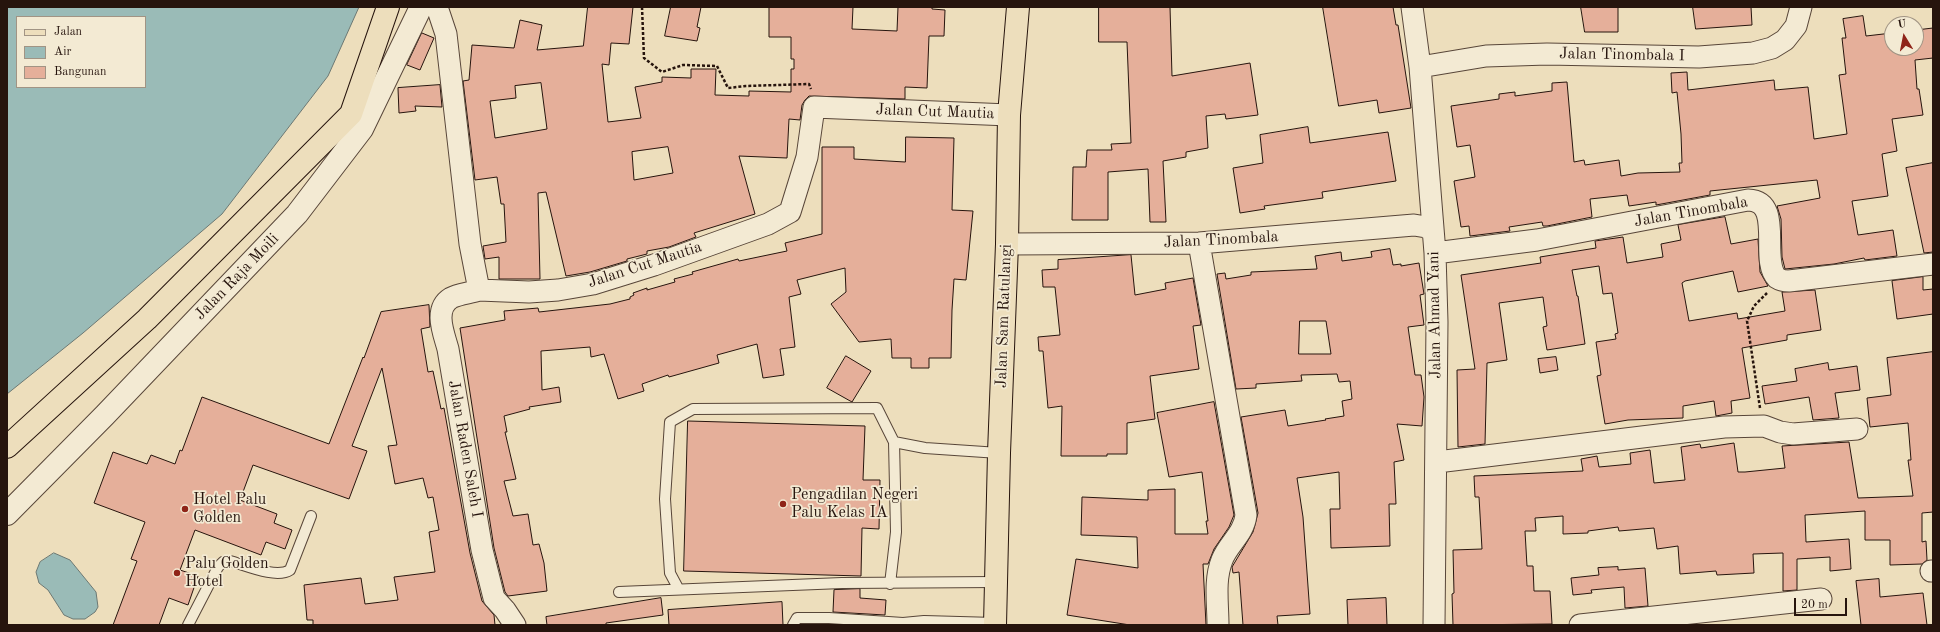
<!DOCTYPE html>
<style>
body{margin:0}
#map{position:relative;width:1940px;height:632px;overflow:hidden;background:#eddebc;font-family:"Old Standard TT",serif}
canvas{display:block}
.frame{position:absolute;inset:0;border:8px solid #26140d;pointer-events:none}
.legend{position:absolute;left:16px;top:16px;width:130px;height:72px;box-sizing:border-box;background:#f3ead3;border:1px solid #a19484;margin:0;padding:5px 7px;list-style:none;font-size:12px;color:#26140d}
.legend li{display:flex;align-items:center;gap:8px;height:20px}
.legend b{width:20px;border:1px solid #a19484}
.north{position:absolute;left:1884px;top:16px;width:40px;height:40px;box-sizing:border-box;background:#f3ead3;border:1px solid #a19484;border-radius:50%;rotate:350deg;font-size:11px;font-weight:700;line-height:16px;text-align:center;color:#26140d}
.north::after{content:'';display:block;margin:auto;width:14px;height:18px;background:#8f2418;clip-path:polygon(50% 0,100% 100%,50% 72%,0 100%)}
.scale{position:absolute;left:1794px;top:598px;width:53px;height:18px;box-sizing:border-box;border:2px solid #26140d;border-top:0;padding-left:5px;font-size:12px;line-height:14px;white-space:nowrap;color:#26140d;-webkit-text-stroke:3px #f3ead3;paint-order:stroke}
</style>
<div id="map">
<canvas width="1940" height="632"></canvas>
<div class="frame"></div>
<ul class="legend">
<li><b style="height:5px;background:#eddebc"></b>Jalan</li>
<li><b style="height:11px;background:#9abbb7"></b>Air</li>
<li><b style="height:11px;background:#e5af9a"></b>Bangunan</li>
</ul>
<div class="north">U</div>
<div class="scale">20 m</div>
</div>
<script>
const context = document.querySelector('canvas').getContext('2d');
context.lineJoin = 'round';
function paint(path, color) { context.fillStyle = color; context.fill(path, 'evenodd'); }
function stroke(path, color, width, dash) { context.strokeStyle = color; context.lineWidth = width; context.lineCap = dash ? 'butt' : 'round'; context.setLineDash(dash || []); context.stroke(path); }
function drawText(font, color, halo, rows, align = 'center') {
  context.font = font + ' "Old Standard TT",serif'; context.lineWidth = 3.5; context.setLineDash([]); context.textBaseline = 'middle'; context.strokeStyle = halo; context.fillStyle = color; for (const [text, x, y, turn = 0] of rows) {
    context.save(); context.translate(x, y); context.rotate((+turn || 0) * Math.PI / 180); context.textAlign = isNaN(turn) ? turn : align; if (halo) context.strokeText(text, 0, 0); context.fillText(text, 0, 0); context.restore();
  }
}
const water = new Path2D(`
 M7 7H359L328 76 222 214 83 333 7 394ZM17 17H145V87H17Z
 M54 553 70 560 96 592 98 607 95 612 85 619H73L64 615 48 590 39 583 36 572 40 562Z`);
paint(water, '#9abbb7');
stroke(water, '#6c7873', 1);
const building = new Path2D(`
 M588 7H633L629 44 611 43 609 65 602 64 608 122 641 118 635 87 662 82V77L691 78V69H716L715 95 749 96V91L791 92V69H794V59H791V37H769V7H853L852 29 897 31 898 7H932V9L945 10 944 36H929L927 88 905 87V99L809 96 805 100 802 105 800 120 789 119 787 158 739 156 755 214 694 233 696 237 669 247 647 251V254L627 259V261L590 272 566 276 546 192 538 193 540 279H499V257L485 259 483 246 506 242 504 204H501L497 177 475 180 463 81 469 80 472 45 514 48 520 20 542 25 537 50 583 46ZM541 83 547 129 495 138 490 101 516 98 515 86ZM668 147 673 173 634 180 632 152Z
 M671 7H701L697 27 700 28 697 41 665 36Z
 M1099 7H1170L1172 76 1250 63 1258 115 1226 119 1225 114 1206 116 1208 148 1186 152V157L1163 161 1166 222H1150L1148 169 1108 172V220H1072L1073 167H1086L1087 150H1112L1111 144 1131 143 1127 42H1099Z
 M1323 7H1393L1396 25H1398L1411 108 1379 113 1377 100 1339 106Z
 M1581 7H1618V32H1585Z
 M1693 7H1751L1752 25 1696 29Z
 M1863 16 1866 36 1892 33V48H1916V30L1933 28V58L1915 60 1917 89H1919L1923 115 1892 119 1897 151 1882 154 1888 196 1852 201 1858 235 1893 230 1897 256 1865 260 1864 258 1834 264 1785 269 1782 257 1781 219 1777 206 1820 198 1817 180 1710 191V195L1656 205V202L1629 206 1627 195 1590 199 1592 217 1547 226H1543L1542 222 1509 227 1510 231 1470 236 1469 226 1461 227 1454 181 1475 177 1470 145 1457 147 1451 106 1499 99V94L1515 92V96L1552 91V83L1567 82 1574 162 1584 160 1585 165 1619 160 1621 176 1638 173 1680 172 1679 163H1682L1681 134 1677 92 1672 93 1671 73 1687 72 1688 90 1774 80 1775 90 1808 87 1814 139 1847 134 1839 75 1846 74 1842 38H1846L1843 19Z
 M422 33 434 38 420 70 407 65Z
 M440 85 442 107 415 106 416 111 399 113 398 88Z
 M1308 127 1310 143 1388 132 1396 181 1322 192 1323 198 1264 206 1265 209 1240 213 1233 168 1263 163 1260 135Z
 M906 137 954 138 952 210 973 211 966 280 954 279 952 310 951 358H929V368H911V358H892L891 339 859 342 831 304 846 292 845 268 797 280 801 294 789 297 795 347 780 349 784 375 763 378 757 344 717 355 719 363 669 377 668 375 642 384 644 391 618 399 604 354 591 357 590 347 541 351 542 390 559 387 561 402 529 407 530 409 504 416 507 432H505L516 479 504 481 513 516 528 514 533 545 539 544 544 563 547 591 508 596 505 592 494 548 460 328 505 320 504 311 538 308 539 312 610 304 630 299V297L634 295 633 293 647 288V290L675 282 674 279 693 274 692 272 738 259 739 261 787 251 785 243 822 234V147H854V159L905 162Z
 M1933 163V252L1924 253 1906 168Z
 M1725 217 1731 244 1758 239 1760 272 1768 286 1738 292 1733 271 1685 281 1682 283 1689 321 1737 313 1738 319 1785 311 1782 292 1815 290 1821 330 1787 335V340L1742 348 1750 398 1731 401 1732 413 1716 416 1714 401 1683 406V418L1628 420 1605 424 1597 376 1601 375 1596 342 1616 339 1615 334 1618 333 1612 293 1603 294 1599 266 1572 270 1577 296H1578L1585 344 1547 350 1543 327 1547 326 1543 297 1499 303 1507 360 1487 363 1485 444 1458 447 1457 370 1475 369 1461 275 1541 263 1540 257 1596 248 1595 241 1623 237 1627 263 1663 257 1661 244 1681 240 1678 225Z
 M1390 249 1393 265 1401 264V266L1419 263 1424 294 1420 295 1424 325 1408 327 1415 375H1421L1424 397 1422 426 1397 424 1404 460 1394 462 1396 504H1389L1390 546 1331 548 1330 509H1340L1339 472 1297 478 1303 517 1310 614 1277 616 1278 625H1243L1239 572 1233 573 1232 567 1253 532 1258 513 1241 417 1285 410 1288 426 1326 420 1325 419 1344 416 1342 401 1352 399 1350 381 1339 382 1337 374 1301 375 1302 381 1256 384V388L1236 389 1217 274 1225 273 1226 279 1251 275V272L1317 269 1315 256 1341 252 1342 261 1372 257 1371 252ZM1300 321H1326L1331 354H1299Z
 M1131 255 1135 295 1166 289 1165 283 1193 278 1201 325 1193 326 1199 369 1150 376 1155 419 1127 423V454H1107V456H1061L1062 406 1048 408 1043 351H1039L1038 337 1060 335 1055 287H1043L1042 270 1058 269V260Z
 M1923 277V290L1933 289V314L1897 319 1892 281Z
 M429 305 430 327 421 329 428 372 433 371 441 409 444 408 470 553 482 601 494 615 495 625H313V620H307L304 585 361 578 365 604 398 600 394 577 435 572 429 532 439 530 433 497 428 498 423 478 395 484 388 446 397 445 382 368 352 446 367 451 349 499 253 465 240 500 277 514 274 523 292 530 285 549 266 542 261 555 195 530 180 570 198 576 188 605 169 598 159 625H113L137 561 131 559 145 522 94 503 113 452 147 464 151 455 175 464 180 450 182 451 202 397 329 444 363 357 364 358 381 312Z
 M1933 352V512L1922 513V542L1926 541 1927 560 1922 564 1890 565V540H1865V511L1805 515 1806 542 1849 539 1851 569 1830 571V557L1797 559V590L1783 591V553L1753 554 1754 573 1717 575 1716 571 1680 574 1678 546 1657 549 1654 528 1619 531 1618 527 1588 531V533L1563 534V516L1535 518 1536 531H1525L1527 566H1533L1534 591H1550L1552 624 1453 625 1452 594 1454 593 1453 550 1482 549 1479 497H1475L1474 476 1583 471 1581 459 1597 456 1599 467 1631 464 1630 453 1650 450 1654 483 1685 480 1681 447 1700 444 1701 448 1734 443 1738 472H1745L1785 468 1782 446 1849 442 1858 498 1913 496 1908 460H1911L1908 423 1870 427 1867 398 1891 395 1887 358Z
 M846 356 871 371 852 402 827 388Z
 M1556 357 1558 370 1540 373 1538 359Z
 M1828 363 1829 370 1857 366 1860 390 1835 393 1839 418 1813 420 1809 397 1765 404 1762 386 1797 381 1795 369Z
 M1214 402 1234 515 1229 527 1214 549 1208 564H1203L1206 625H1130L1067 615 1076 559 1138 568 1137 537 1081 535 1082 497 1148 500V490L1175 489V534H1208L1206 521H1208L1202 472 1169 477 1157 413Z
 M688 421 865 426 863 480H880L879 529 862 528 861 576 684 571Z
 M1618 567V570L1645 568 1648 606 1625 608 1624 587 1591 590 1592 593 1573 595 1571 578 1599 575 1598 568Z
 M1879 579 1880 597 1923 593 1927 625H1861L1856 581Z
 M860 589V598L886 600 885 615 833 612 834 590Z
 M661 598 663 615 606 623V625H547L546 617Z
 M1386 598 1387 625H1348L1347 600Z
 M782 602 783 625H669L668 610Z`);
paint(building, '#e5af9a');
stroke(building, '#26140d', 1);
const service = new Path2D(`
 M894 442 925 448 999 453
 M678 588 670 573 665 499 670 422 693 409 877 408 894 442 896 532 890 584
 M619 592 842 583 996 582
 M188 625 218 567 223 562 230 561C245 565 276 579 290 570L311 516
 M793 625 797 618H829L903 623 924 621 995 623`);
const minor = new Path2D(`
 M437 7 446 34 470 244 479 290 529 292 558 290 593 284 654 265 768 224 790 212 807 157 814 107 1009 115
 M1412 7 1420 67 1435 253 1437 322 1434 625
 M1420 67 1486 56 1547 54 1699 57 1753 53 1772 48 1785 40 1796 26 1801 7
 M1199 243 1246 515C1244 534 1228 544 1222 560 1214 580 1218 604 1218 625
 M1007 244 1199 243 1414 225 1426 227 1432 231
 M1435 253 1537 240 1748 200C1785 201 1759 260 1777 278 1780 280 1785 281 1789 281L1933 264
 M479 290C470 293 458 294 451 298 433 309 444 334 448 349L482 550 494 598 505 610 515 625
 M1437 462 1724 427 1764 426 1780 432 1793 434 1857 429
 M1931 571H1933
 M1580 625 1821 599`);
const tertiary = new Path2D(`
 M7 514 105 415 297 214 362 129 421 7`);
const primary = new Path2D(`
 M7 447 147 319 351 114 388 7`);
const trunk = new Path2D(`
 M995 625 999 453 1007 244 1009 115 1018 7`);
stroke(service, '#584639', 12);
stroke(minor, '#584639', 23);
stroke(tertiary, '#584639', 24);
stroke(primary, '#26140d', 24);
stroke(trunk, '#26140d', 24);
stroke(new Path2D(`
 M642 7 644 58 662 72 683 65 717 66 728 88 746 86 809 84 811 89
 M1760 408 1747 321 1754 306 1767 293`), '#26140d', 2.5, [3, 2]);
stroke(service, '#f3ead3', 10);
stroke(minor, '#f3ead3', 21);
stroke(tertiary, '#f3ead3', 22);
stroke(primary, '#eddebc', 22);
stroke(trunk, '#eddebc', 22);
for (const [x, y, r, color] of [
 [783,504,4,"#8f2418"],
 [185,509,4,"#8f2418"],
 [177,573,4,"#8f2418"]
]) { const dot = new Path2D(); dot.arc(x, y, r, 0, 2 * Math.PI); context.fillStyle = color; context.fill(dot); stroke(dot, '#f3ead3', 1.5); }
drawText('16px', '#26140d', '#f3ead3', [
 ["Jalan Tinombala I",1622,55,1],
 ["Jalan Cut Mautia",935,112,2],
 ["Jalan Tinombala",1691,212,-10],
 ["Jalan Tinombala",1221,240,-3],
 ["Jalan Cut Mautia",645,265,-18],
 ["Jalan Raja Moili",237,277,-46],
 ["Jalan Ahmad Yani",1435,315,-91],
 ["Jalan Sam Ratulangi",1004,316,-88],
 ["Jalan Raden Saleh I",465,449,80]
]);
drawText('16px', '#26140d', '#f3ead3', [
 ["Pengadilan Negeri",791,495],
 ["Palu Kelas IA",791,513],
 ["Hotel Palu",193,500],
 ["Golden",193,518],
 ["Palu Golden",185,564],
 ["Hotel",185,582]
], 'left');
</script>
